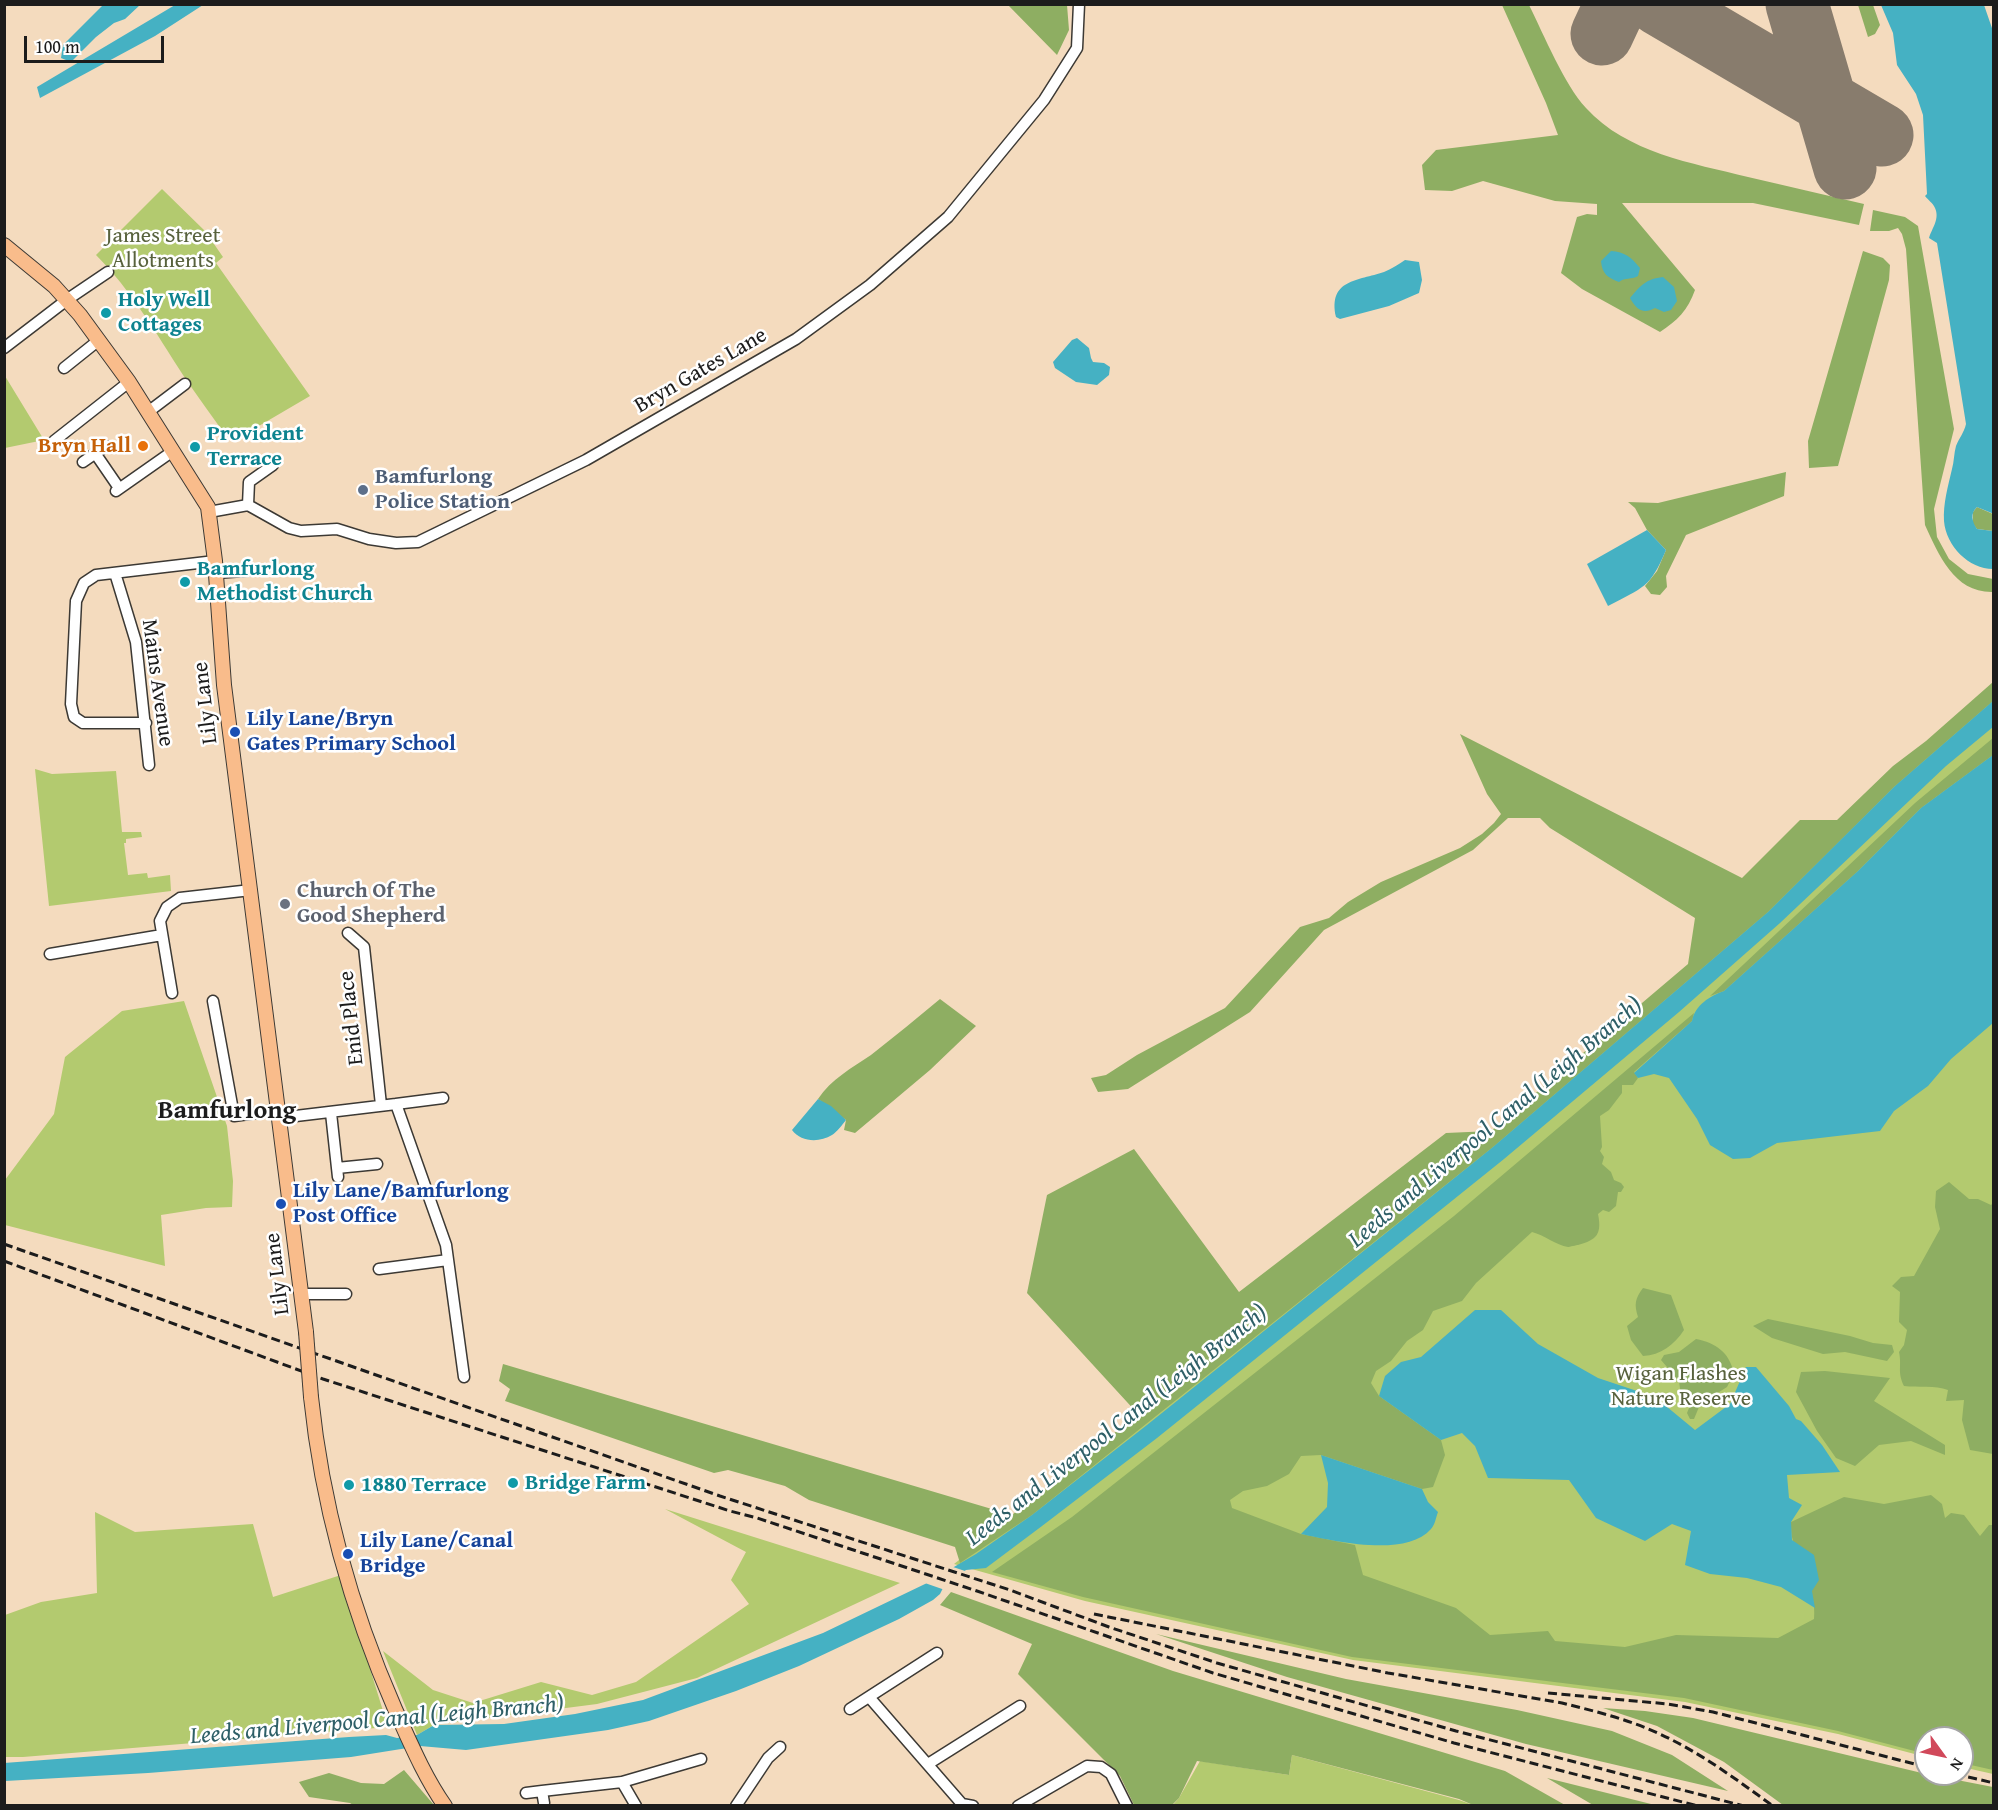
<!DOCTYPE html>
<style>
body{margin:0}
#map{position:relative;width:1998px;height:1810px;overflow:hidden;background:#f4dbbe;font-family:"Gentium Book Plus",serif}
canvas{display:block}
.frame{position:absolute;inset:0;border:6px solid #1c1c1c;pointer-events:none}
.north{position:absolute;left:1914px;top:1726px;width:60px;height:60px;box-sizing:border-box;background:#fff;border:2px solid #a4a4a4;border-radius:50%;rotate:123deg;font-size:16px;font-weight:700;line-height:24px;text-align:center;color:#1c1c1c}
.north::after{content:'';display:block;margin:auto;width:21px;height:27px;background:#d1495b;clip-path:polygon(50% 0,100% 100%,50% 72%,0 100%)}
.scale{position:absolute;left:24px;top:36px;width:140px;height:27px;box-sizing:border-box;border:3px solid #1c1c1c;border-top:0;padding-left:8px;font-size:18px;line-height:21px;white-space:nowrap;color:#1c1c1c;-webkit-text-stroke:4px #fff;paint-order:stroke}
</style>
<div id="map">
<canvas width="1998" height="1810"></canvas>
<div class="frame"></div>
<div class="north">N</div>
<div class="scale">100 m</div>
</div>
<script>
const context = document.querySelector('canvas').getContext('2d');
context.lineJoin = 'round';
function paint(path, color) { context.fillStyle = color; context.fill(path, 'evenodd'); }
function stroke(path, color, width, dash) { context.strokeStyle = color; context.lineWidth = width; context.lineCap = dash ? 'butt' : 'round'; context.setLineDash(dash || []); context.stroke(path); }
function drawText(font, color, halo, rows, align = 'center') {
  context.font = font + ' "Gentium Book Plus",serif'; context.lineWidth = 5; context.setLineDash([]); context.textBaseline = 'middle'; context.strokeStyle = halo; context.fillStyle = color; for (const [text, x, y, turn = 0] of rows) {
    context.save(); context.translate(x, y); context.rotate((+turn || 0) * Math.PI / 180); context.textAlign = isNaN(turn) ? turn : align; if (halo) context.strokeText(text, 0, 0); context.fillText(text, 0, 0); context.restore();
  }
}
paint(new Path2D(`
 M162 189 205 231 223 257 216 263 310 396 252 430 228 439C213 417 197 396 183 375 156 333 131 290 96 255Z
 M5 376 44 440 5 448Z
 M1993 687V1774L1962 1767V1738H1926V1757L1838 1734 1685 1702 1353 1660 1085 1601 954 1564 1460 1164 1609 1042Z
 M35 769 52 774 116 771 122 832H141L142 837 126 839V843H124L128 875 147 873 148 878 170 875 171 891 49 906Z
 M184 1001 227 1126 233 1181 232 1207 206 1208 161 1215 165 1266 5 1225V1180L54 1114 65 1057 122 1011Z
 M665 1509 900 1583 697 1678 597 1704 434 1725 417 1735 383 1651 433 1690 473 1703 541 1682 592 1695 636 1682 749 1604 731 1580 746 1552Z
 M95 1512 135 1532 253 1524 273 1597 341 1575 388 1727 23 1757H5V1615L41 1602 97 1593Z
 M1292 1755 1459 1800 1473 1805 1172 1806 1179 1798 1200 1761 1289 1775Z`), '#b3ca6f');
paint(new Path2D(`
 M1008 5H1067L1069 30 1057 55Z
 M1502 5H1529C1544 35 1564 84 1586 108 1627 153 1692 163 1748 177 1787 186 1825 195 1864 204L1859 225 1753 203H1622L1695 290C1688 310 1677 321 1660 332L1582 289 1561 273 1577 217 1587 214 1597 215V204L1555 201 1483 181 1452 191 1425 190 1422 165 1436 150 1558 135 1546 103Z
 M1858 5H1873L1880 25 1875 34 1868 37Z
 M1873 210 1905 217 1918 226 1954 429 1934 509 1937 537 1949 559 1968 574 1993 579V592C1954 593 1939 555 1925 525L1906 249 1902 234 1898 228 1889 231H1870Z
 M1863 251 1883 258 1890 265 1889 280 1838 466 1809 468 1808 441Z
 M1786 472 1784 496 1686 535 1666 576 1667 587 1660 595 1651 594 1645 586 1657 571 1666 550 1647 530 1635 508 1628 502 1658 503Z
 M1977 507 1993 514V531L1977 529 1973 524V512Z
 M1993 682V701L1895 786 1768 912 1493 1147 1032 1515 960 1563 955 1547 809 1500 785 1486 728 1470 714 1473 505 1401 510 1389 499 1381 503 1364 1012 1515 1138 1414 1027 1293 1047 1195 1134 1149 1239 1292 1446 1133 1491 1131 1688 964 1695 918 1550 828 1540 818H1508L1473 850 1324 930 1250 1012 1128 1089 1098 1092 1091 1078 1106 1075 1137 1055 1225 1008 1300 927 1329 918 1348 902 1381 882 1460 848 1482 834 1494 823 1501 814 1487 794 1460 734 1742 878 1800 820H1837L1893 766 1926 741Z
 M1993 738V755L1921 808 1858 871 1724 991 1710 996 1915 803Z
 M940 999 976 1026 930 1070 855 1133 844 1130 846 1120 818 1099C831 1079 852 1068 871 1055 894 1037 917 1018 940 999Z
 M1694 1013 1692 1021 1634 1072 1638 1078 1633 1085H1622V1093L1609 1110 1600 1116 1602 1147 1600 1151 1604 1157 1602 1164 1611 1172 1614 1180 1621 1183 1624 1187 1621 1192H1618L1616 1206 1609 1212 1603 1210 1598 1214C1602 1234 1597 1240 1578 1245 1577 1245 1569 1247 1568 1247 1556 1245 1544 1235 1532 1232L1476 1283 1462 1301 1433 1311 1423 1330 1407 1341 1391 1361 1376 1371 1371 1383 1379 1396 1441 1440 1445 1455 1433 1487 1422 1489 1321 1455 1301 1456 1289 1474 1267 1486 1243 1491 1230 1500 1232 1508 1301 1534 1355 1545 1363 1575 1456 1608 1490 1635 1548 1631 1555 1641 1625 1647 1676 1635 1778 1638 1814 1619C1817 1591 1800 1568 1793 1541 1791 1535 1791 1528 1791 1522L1844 1497 1884 1504 1931 1495 1942 1504 1945 1518 1951 1513 1964 1515 1980 1536 1989 1525H1993V1770L1962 1763V1738H1926V1754L1838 1731 1684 1698 1352 1657 1083 1597 992 1572 1072 1517 1454 1216Z
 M1949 1182 1969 1199H1978L1991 1205 1993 1203V1454L1970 1450 1962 1420 1964 1400 1946 1401 1948 1390C1935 1385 1918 1388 1904 1386 1897 1372 1902 1366 1899 1352L1904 1345 1907 1330 1899 1322 1900 1292 1892 1286 1901 1277 1914 1276 1940 1229 1935 1207 1936 1191Z
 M1643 1288 1671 1295 1684 1330C1674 1345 1661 1355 1643 1356L1631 1340 1627 1326 1638 1317C1634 1304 1635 1299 1643 1288Z
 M1768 1319 1850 1336 1873 1343 1892 1345 1894 1352 1887 1361 1845 1352 1823 1354 1772 1338 1753 1326Z
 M1696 1339C1716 1343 1729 1352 1734 1373L1727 1387 1716 1394V1400L1711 1402 1708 1408 1704 1404 1699 1407 1694 1419H1690L1687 1413 1693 1398 1685 1400 1681 1396 1679 1381 1661 1360 1664 1355 1679 1352Z
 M1825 1371 1890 1378 1874 1401 1945 1445V1455L1911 1441 1879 1445 1855 1466 1836 1458 1817 1431 1796 1392 1801 1372Z
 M951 1592 1173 1671 1505 1771 1565 1805H1473L1459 1799 1292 1755 1289 1775 1197 1761 1179 1798 1172 1805H1134L1120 1776 1018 1674 1032 1644 940 1605Z
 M1156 1634 1346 1679 1517 1710 1612 1731 1672 1755 1728 1791 1526 1744 1287 1677Z
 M1603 1708 1645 1711 1693 1718 1926 1774 1993 1787V1805H1783L1724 1762 1657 1726Z
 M404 1770 434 1805H353L350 1803 309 1797 299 1782 329 1773 361 1783 384 1784Z
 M1547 1778 1655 1805H1593Z`), '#8eae62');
paint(new Path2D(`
 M103 5H140L125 19 114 23 96 37 71 62 61 58 63 45Z
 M175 5H203L155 36 40 98 37 87Z
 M1881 5H1984L1993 31 1994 514 1977 507C1970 513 1972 522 1977 529L1993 531V569C1969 569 1946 546 1944 521 1943 504 1948 486 1952 469 1954 462 1954 453 1956 446 1959 438 1964 433 1966 424L1937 243 1929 238C1932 228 1940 219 1935 208 1933 203 1928 200 1925 196L1927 194 1923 115 1916 94 1897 65 1893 33Z
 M1611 251C1625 252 1631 257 1640 268L1638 276C1631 280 1625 277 1619 282 1608 278 1602 274 1601 261Z
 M1405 260 1419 262 1422 280 1419 293 1389 306 1340 319 1336 317C1328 279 1358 281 1384 272 1391 269 1399 264 1405 260Z
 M1663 277 1674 287 1677 301 1671 310 1664 312 1655 308C1643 315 1636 309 1630 298 1641 285 1646 279 1663 277Z
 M1077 338 1089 348 1091 358 1093 362 1104 363 1110 367 1109 375 1097 385 1076 382 1055 368 1053 362 1072 340Z
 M1647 530 1666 550C1650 588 1644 587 1608 606L1587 564Z
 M1993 701V727L1946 766 1780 923 1679 1012 1504 1159 1157 1438 1042 1526 986 1568 966 1570 944 1586 940 1594 933 1600 899 1619 799 1666 736 1691 649 1721 608 1730 466 1750 420 1746 351 1757 148 1773 5 1781 4 1763 349 1737 386 1735 397 1738 417 1735 434 1725 504 1724 575 1714 643 1700 823 1633 925 1584 976 1554 1032 1515 1147 1425 1493 1147 1768 912 1895 786Z
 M1993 755V1023L1951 1059 1928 1086 1894 1111 1880 1131 1777 1143 1750 1158 1733 1159 1710 1145 1697 1119 1669 1078 1654 1074 1638 1078 1634 1073 1692 1021C1695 1005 1710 996 1724 991L1858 871 1921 808Z
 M818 1099 831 1106 846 1120C842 1125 837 1132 832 1135 819 1143 801 1142 792 1130Z
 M1475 1310H1501L1538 1344 1598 1378 1655 1397 1695 1430 1730 1404 1746 1367H1756L1789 1406 1796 1419 1801 1421 1822 1445 1840 1472 1787 1475 1789 1498 1802 1505 1791 1522 1792 1540 1814 1555 1819 1580 1812 1591 1815 1608 1781 1587 1747 1578 1710 1574 1685 1565 1691 1531 1672 1524 1645 1541 1596 1518 1569 1480 1488 1478 1475 1446 1462 1433 1441 1440 1379 1396 1385 1376 1401 1362 1421 1357Z
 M1321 1455 1422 1489 1428 1502 1438 1512C1436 1517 1435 1525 1431 1529 1406 1558 1334 1541 1301 1534L1327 1507 1328 1483Z`), '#45b1c3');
paint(new Path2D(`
 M950 1566 971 1573H967L945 1590 922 1582Z`), '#f4dbbe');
stroke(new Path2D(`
 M1659 4 1882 135
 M1797 4 1845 168
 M1602 34 1616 4`), '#887c6d', 63);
const minor = new Path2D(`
 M4 348 68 299 108 272
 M64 368 99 340
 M148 412 185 384
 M54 441 129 382
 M95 453 119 488
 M83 462 106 446
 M116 491 173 451
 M248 505 249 482 273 465
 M209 512 248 505 289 528 301 531 337 529 369 539 396 543 418 542 586 460 796 339 870 285 948 217 1044 100 1077 48 1079 4
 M115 573 136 642 149 765
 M216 573 256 570
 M146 723H83L74 717 71 704 76 601 84 583 96 575 215 561
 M348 933 364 947 381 1105
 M50 954 162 935
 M172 993 160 921 167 907 180 898 251 890
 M213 1001 234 1116 278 1110
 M396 1104 443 1098
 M331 1113 338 1177
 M279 1118 396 1104 446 1245 464 1377
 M337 1168 377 1164
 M379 1269 448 1260
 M301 1294H346
 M869 1697 962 1804 973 1806
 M850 1709 937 1653
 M928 1764 1020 1706
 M622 1782 636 1806
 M542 1791 622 1782 701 1759
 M526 1793 542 1791 544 1803
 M736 1806 768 1758 780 1747
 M1018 1806 1087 1766 1101 1767 1111 1774 1127 1806`);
const major = new Path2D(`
 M4 245 54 286 80 315 129 382 208 507 215 561 224 685 306 1332
 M311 1397C322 1504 352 1611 395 1709 410 1742 424 1776 445 1806`);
stroke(minor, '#3c3934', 13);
stroke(major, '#3c3934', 16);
stroke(minor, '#fff', 10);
stroke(major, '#f9bc8b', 14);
stroke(new Path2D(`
 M4 1244 720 1496 1010 1590 1109 1627 1217 1663 1456 1731 1744 1806
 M4 1261 323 1379 730 1511 757 1518 977 1591 1213 1673 1454 1743 1698 1806
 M1094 1614 1388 1673 1562 1703C1590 1710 1619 1717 1646 1728 1693 1747 1733 1777 1773 1806
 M1548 1693 1668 1704 1713 1712 1926 1767
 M1955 1774 1994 1783`), '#1c1c1c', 3, [9, 4.5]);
const majorBridge = new Path2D(`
 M306 1332 311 1397`);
stroke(majorBridge, '#3c3934', 16, []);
stroke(majorBridge, '#f9bc8b', 14);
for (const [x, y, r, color] of [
 [106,313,6,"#0f9aa8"],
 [143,446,6,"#e8710a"],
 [195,447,6,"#0f9aa8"],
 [363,490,6,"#5c6f8a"],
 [185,582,6,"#0f9aa8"],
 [235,732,6,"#1a4fb4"],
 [285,904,6,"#6b7280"],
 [281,1204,6,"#1a4fb4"],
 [513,1483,6,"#0f9aa8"],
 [349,1485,6,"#0f9aa8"],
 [348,1554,6,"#1a4fb4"]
]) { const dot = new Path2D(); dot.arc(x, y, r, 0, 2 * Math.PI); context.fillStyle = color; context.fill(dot); stroke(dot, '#fff', 2); }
drawText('22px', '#58623d', '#fff', [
 ["James Street",163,236],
 ["Allotments",163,261],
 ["Wigan Flashes",1681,1374],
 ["Nature Reserve",1681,1399]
]);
drawText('bold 22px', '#0d838f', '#fff', [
 ["Holy Well",118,300],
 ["Cottages",118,325],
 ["Provident",207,434],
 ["Terrace",207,459],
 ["Bamfurlong",197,569],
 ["Methodist Church",197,594],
 ["Bridge Farm",525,1483],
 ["1880 Terrace",361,1485]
], 'left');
drawText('22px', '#1c1c1c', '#fff', [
 ["Bryn Gates Lane",701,371,-30],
 ["Mains Avenue",157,683,82],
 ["Lily Lane",206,703,-97],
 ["Enid Place",352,1018,-96],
 ["Lily Lane",278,1274,-97]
]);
drawText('bold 22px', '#c56008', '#fff', [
 ["Bryn Hall",131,446]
], 'right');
drawText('bold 22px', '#4e5e75', '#fff', [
 ["Bamfurlong",375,477],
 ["Police Station",375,502]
], 'left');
drawText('bold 22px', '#164399', '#fff', [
 ["Lily Lane/Bryn",247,719],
 ["Gates Primary School",247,744],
 ["Lily Lane/Bamfurlong",293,1191],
 ["Post Office",293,1216],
 ["Lily Lane/Canal",360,1541],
 ["Bridge",360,1566]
], 'left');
drawText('bold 22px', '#5b616d', '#fff', [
 ["Church Of The",297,891],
 ["Good Shepherd",297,916]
], 'left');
drawText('italic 24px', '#2e5f67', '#fff', [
 ["Leeds and Liverpool Canal (Leigh Branch)",1496,1123,-40],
 ["Leeds and Liverpool Canal (Leigh Branch)",1117,1426,-38],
 ["Leeds and Liverpool Canal (Leigh Branch)",377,1721,-5]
]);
drawText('bold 26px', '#1c1c1c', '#fff', [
 ["Bamfurlong",227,1111]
]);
</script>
